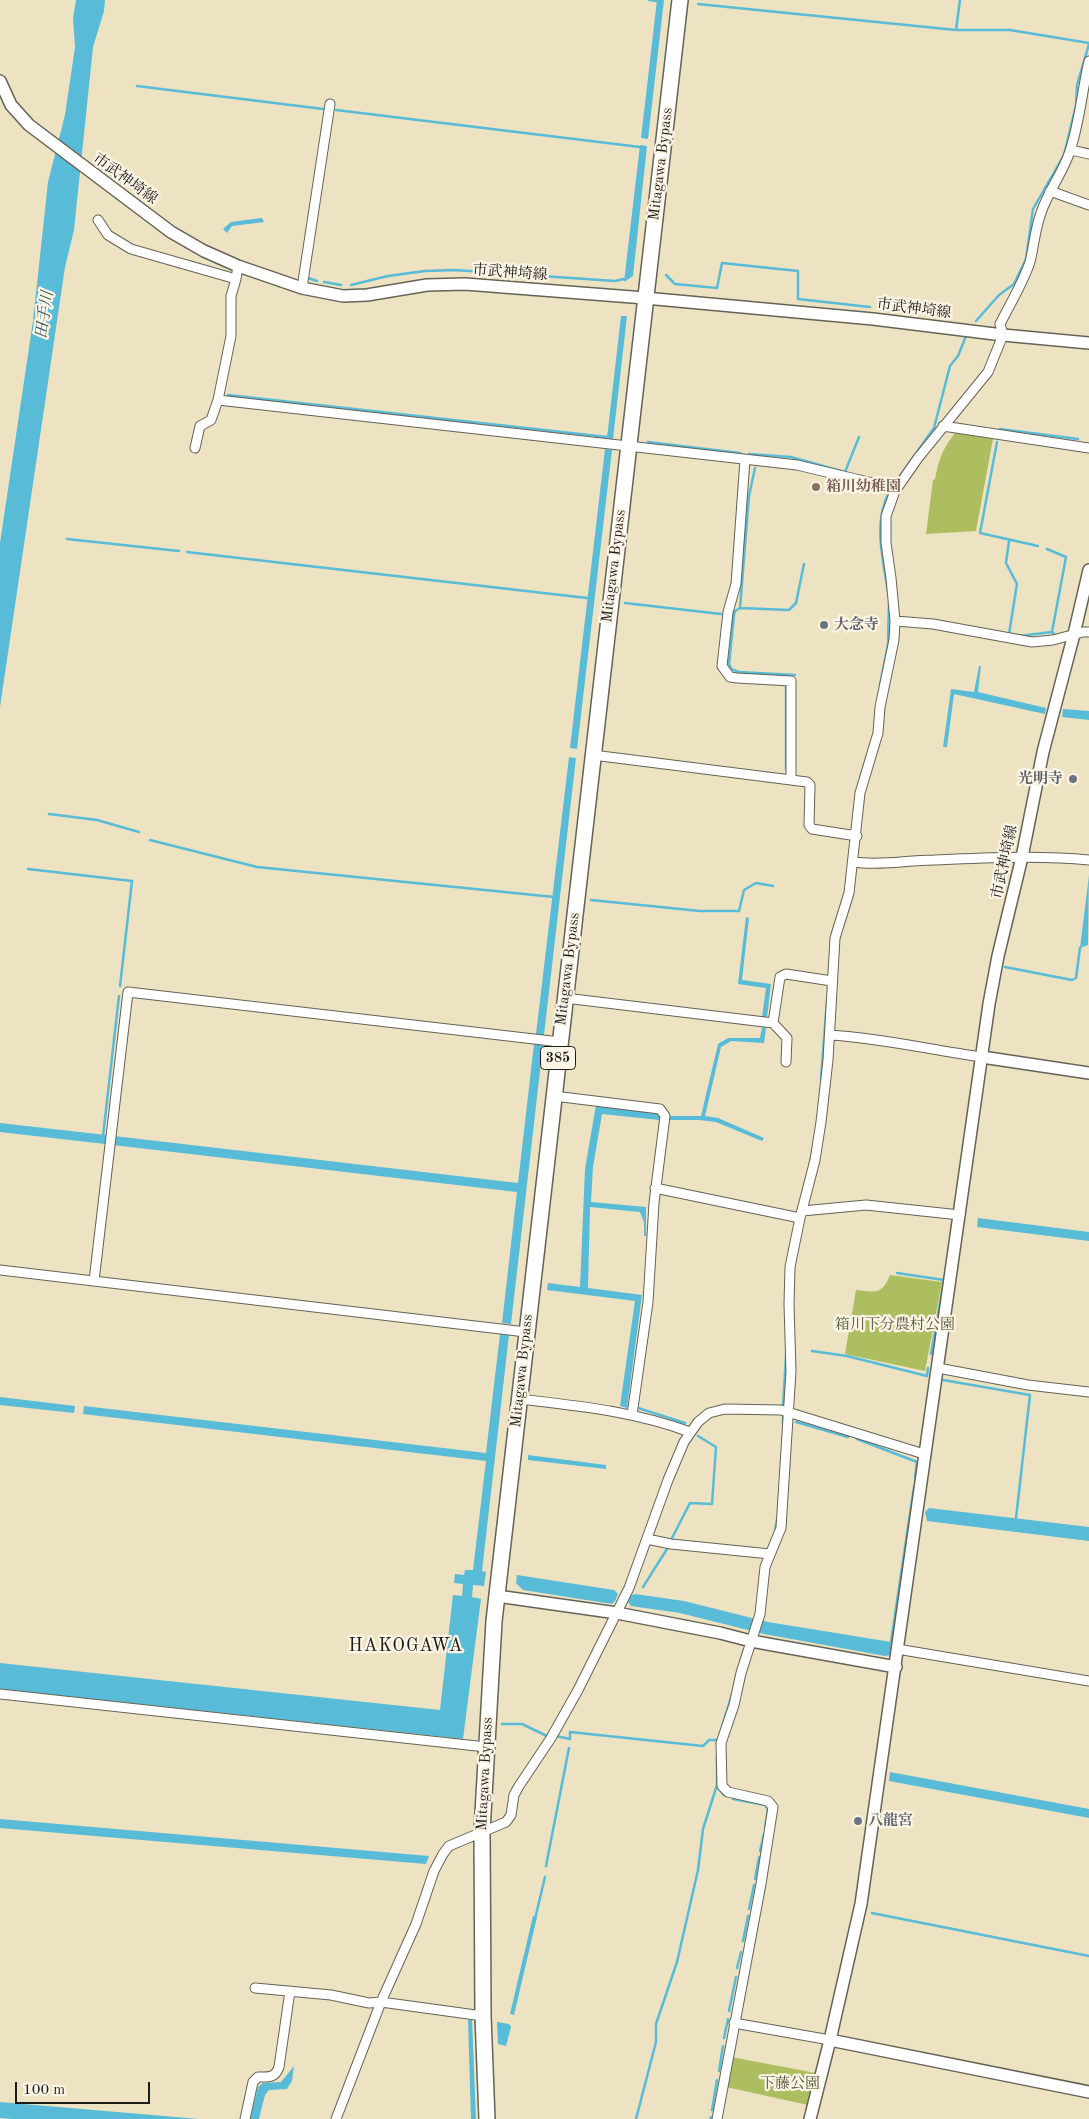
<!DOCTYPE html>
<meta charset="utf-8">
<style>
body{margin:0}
#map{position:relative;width:1089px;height:2119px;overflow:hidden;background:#ede3c3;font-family:"Old Standard TT",serif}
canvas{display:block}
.scale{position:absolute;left:15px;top:2082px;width:135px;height:22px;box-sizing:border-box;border:2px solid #1c1c1c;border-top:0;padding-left:6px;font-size:15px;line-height:18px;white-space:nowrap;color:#1c1c1c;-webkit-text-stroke:4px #fcf5e5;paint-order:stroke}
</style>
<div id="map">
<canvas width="1089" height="2119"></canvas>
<div class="scale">100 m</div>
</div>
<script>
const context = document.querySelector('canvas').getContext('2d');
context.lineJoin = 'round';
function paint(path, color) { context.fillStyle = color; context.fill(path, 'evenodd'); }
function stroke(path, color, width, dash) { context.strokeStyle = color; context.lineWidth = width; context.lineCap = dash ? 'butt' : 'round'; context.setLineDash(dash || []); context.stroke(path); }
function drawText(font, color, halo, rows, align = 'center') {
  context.font = font + ' "Old Standard TT","Noto Serif JP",serif'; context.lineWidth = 4.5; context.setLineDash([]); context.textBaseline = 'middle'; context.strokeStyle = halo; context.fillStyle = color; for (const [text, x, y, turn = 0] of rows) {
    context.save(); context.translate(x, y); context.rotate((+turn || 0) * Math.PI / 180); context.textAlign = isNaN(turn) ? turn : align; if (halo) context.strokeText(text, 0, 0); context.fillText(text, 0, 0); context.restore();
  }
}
paint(new Path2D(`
 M955 433 993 439 976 531 926 534 933 480 935 479C939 459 942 450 955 433Z
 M890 1275 942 1282 925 1371 845 1354 856 1290C876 1292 882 1295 890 1275Z
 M731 2057 816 2073 808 2105 726 2087Z`), '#adbe61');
paint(new Path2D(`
 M76 0H105L104 11 93 47 74 230 65 267 0 707V543L33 321 48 182 65 115 75 47 73 18Z
 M657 0H664L648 139 641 138Z
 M640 145 647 146 633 276 624 282Z
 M262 218 264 222 232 226 227 233 223 229 231 222Z
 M621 316H627L613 439 607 438Z
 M605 449 612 450 577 749 570 748Z
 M979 666H981L978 692 1046 708 1045 714 954 694 947 747H943L951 689 974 692Z
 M1063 709 1089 711V720L1062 717Z
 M569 757 576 758 544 1035 536 1034Z
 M1089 875 1088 945 1080 948Z
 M746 917 749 918 742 980 771 984 767 1018 762 1017 766 988 738 984Z
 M762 1027 766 1028 764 1043 731 1041 721 1047 705 1116 718 1118 764 1138 762 1141 716 1122 699 1120H659L602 1114 593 1167 591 1202 646 1207V1236H644V1222L640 1212 590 1207 588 1288 642 1295 627 1408 620 1406 635 1301 547 1290 548 1283 580 1287 585 1169 596 1105 659 1113 661 1116H701L718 1044 728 1038H760Z
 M534 1044 543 1045 511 1324 502 1323 517 1192 113 1145 114 1136 518 1183Z
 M0 1123 106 1135 105 1144 0 1132Z
 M978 1218 1089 1232V1241L977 1227Z
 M500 1334 509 1335 482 1571 486 1572 484 1586 473 1585 472 1597 481 1599 463 1739 0 1689V1663L440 1710 453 1595 462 1596 463 1584 454 1583 455 1574 464 1575 465 1570H473L486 1461 83 1414 84 1406 486 1453Z
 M0 1397 75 1406 74 1413 0 1405Z
 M528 1455 606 1465V1469L528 1460Z
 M929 1508 1089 1527V1541L927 1521 925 1512Z
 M517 1575 614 1590 618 1594 615 1601 612 1604 523 1590 516 1583Z
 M635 1594 684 1601 768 1622 891 1642 890 1655 885 1656 764 1634 680 1613 631 1606 628 1602 630 1596Z
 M890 1772 1089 1809V1818L889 1781Z
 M0 1819 429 1856 426 1864 0 1828Z
 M533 1916 537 1917 514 2015 510 2014Z
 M468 2020H472L476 2119H471Z
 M497 2022 509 2024 511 2027 506 2046 498 2044Z
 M294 2066 292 2081 287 2089 269 2090 265 2095 259 2119H250L258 2087 263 2083 281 2082Z
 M0 2102 199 2119H12L0 2118Z`), '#58bbd7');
stroke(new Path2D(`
 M649 0 657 1
 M698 4 956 30H1010L1089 43
 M956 30 960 0
 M137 86 323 109
 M336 110 640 147
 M666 275 675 284 717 288 722 263 798 271V299L870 307
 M308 278 317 281
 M324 282 341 285
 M351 285 388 276 425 271 454 270 615 281 624 279
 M879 308 908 311
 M976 321 999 295 1014 284 1026 259 1033 209 1064 155 1076 105 1077 85 1089 44
 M228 395 607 437
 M1000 429 1078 439
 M648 442 740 453
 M997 442 980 533 1038 546
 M749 454 791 457 845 472 859 437
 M755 468 749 496 740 608 735 611 734 615 729 664 731 669 739 672 795 675
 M892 487 934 428 950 366 958 356 966 336
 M67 539 179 551
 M1009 541 1006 563 1017 584 1009 634
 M1047 549 1066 557 1052 632 1055 635
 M187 552 587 598
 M888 592C883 559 873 523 889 492
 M625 603 721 614
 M740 608 789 610 796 603 804 564
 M1019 636 1052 632
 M879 691 888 644 889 602
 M786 769V687
 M857 790 867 755
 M49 814 97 820 139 832
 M150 840 257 867 554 897
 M28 869 132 881 120 986
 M591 900 700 911H739L744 890 756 883 773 886
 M1005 967 1072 980 1076 978 1080 948
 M821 1079 827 1000
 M103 1136 119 996
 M810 1163 813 1147
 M897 1273 944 1280 931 1354
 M812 1351 847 1356 927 1376 928 1368
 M943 1380 1030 1395 1016 1518
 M783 1406 786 1356
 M638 1408 685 1423
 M783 1415V1424
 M796 1422 848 1437
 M857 1439 917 1462 915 1478
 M775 1531 777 1519
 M671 1540 690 1503 712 1504 716 1447 698 1436
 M643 1587 667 1549
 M891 1642 914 1487
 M740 1662 744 1649
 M502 1724H522L547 1736
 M556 1736 570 1739V1732L703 1746 709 1740H717
 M717 1743 732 1694
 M720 1790 724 1795
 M733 1799 765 1805 768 1809 765 1827
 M760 1851 764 1834
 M546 1866 569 1748
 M755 1879 759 1857
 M749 1909 754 1885
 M872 1913 1089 1956
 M535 1919 545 1877
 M743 1941 748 1916
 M737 1968 741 1952
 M729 2011 736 1977
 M724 2038 728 2019
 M719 2071 723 2046
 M712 2110 717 2080
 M636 2119 656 2042V2024L677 1962 698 1870 703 1829 717 1785V1756
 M710 2119 711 2117`), '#58bbd7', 2.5);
const street = new Path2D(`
 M1071 150 1089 154
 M1050 191 1089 205
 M98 220 108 235 131 249 236 279
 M302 288 330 104
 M218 400 797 465 881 485 895 491
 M943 426 1089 448
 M195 448 200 426 211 420 218 400 231 336V296L236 279 238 266
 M745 460 736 584 728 612 722 666 730 677 737 678 791 681V778
 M895 621 933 624 1032 642 1053 640 1083 632H1089
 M593 755 807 782 810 785 809 825 812 829 857 836
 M854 862C882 866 906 860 934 860 986 858 1038 855 1089 860
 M565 998 773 1023 787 1038 786 1062
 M773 1023 780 977 786 974 832 981
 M830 1035C881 1038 931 1050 982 1057
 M554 1096 660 1109 665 1116 654 1203 648 1302 632 1415
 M655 1188 800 1218
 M802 1211 866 1205 960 1215
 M0 1270 526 1332
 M94 1281 128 992 560 1042
 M938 1368 1028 1385 1089 1392
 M519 1399C579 1406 633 1411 690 1432
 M647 1539 671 1544 770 1554
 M897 1649 1089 1681
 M0 1694 486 1747
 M255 1988 331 1995 369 2003 381 2002 483 2016
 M734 2023 830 2040
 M245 2119 253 2082 258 2077C269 2077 275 2078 279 2067L290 1991
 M336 2119 381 2002 416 1924 434 1871 443 1854 449 1846 506 1822 511 1815 514 1795 519 1786 551 1738 578 1690 629 1588 668 1480 684 1442 698 1422 709 1413 725 1409 781 1410 924 1454
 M717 2119 761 1884 773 1807 768 1801 728 1792 722 1786 721 1743 734 1705 741 1673 760 1614 765 1567 781 1528 791 1371 789 1304 790 1267 800 1218 815 1160 821 1122 828 1060 835 938 849 893 860 793 878 733 880 707 894 640 895 621 891 578 886 543V516L895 491 918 458 988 372 1003 335 1000 324C1010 304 1023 283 1030 262 1034 246 1035 229 1041 213 1048 191 1063 173 1070 151 1080 121 1082 91 1089 61`);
const secondary = new Path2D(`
 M0 81 11 105 29 125 171 232 204 251 238 266 302 288 343 296 367 295 427 285 465 284 645 298 873 319 1003 335 1089 343
 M982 1057 1089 1073
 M497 1596 617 1613 720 1633 751 1641 896 1667
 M830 2040 1089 2092
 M810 2119 830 2040 861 1904 989 1004 998 956 1022 857 1043 752 1074 634 1089 570`);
const highway = new Path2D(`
 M487 2119 483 2016 482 1831 494 1621 680 0`);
stroke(street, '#656256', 11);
stroke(secondary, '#656256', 14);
stroke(highway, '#656256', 18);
stroke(street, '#fff', 9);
stroke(secondary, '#fff', 11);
stroke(highway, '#fff', 15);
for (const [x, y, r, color] of [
 [816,487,5,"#8d6e63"],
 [824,625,5,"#6b7280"],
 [1073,779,5,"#6b7280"],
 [858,1821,5,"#6b7280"]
]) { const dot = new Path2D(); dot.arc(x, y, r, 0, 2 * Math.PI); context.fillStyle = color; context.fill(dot); stroke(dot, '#fcf5e5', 2); }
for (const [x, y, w] of [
 [558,1058,35]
]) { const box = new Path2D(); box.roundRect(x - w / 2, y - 11.5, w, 23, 4); context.fillStyle = '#fcf5e5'; context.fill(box); stroke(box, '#1c1c1c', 1); }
drawText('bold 14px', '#1c1c1c', null, [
 ["385",558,1058]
]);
drawText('15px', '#1c1c1c', '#fcf5e5', [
 ["Mitagawa Bypass",661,164,-83],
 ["市武神埼線",125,179,36],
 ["市武神埼線",510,273,4],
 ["市武神埼線",914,309,7],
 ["Mitagawa Bypass",614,566,-83],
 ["市武神埼線",1005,862,-78],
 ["Mitagawa Bypass",568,969,-83],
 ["Mitagawa Bypass",522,1371,-84],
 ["Mitagawa Bypass",485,1774,-87]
]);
drawText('bold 15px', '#785e54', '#fcf5e5', [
 ["箱川幼稚園",826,487]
], 'left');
drawText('bold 15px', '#5b616d', '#fcf5e5', [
 ["大念寺",834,625],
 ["光明寺",1063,779,"right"],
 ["八龍宮",868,1821]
], 'left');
drawText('15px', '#4f5534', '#fcf5e5', [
 ["箱川下分農村公園",895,1325],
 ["下藤公園",790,2084]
]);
drawText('italic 16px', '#345c67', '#fcf5e5', [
 ["田手川",45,315,-82]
]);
context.letterSpacing = '1px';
drawText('18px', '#1c1c1c', '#fcf5e5', [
 ["HAKOGAWA",406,1646]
]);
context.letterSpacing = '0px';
</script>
